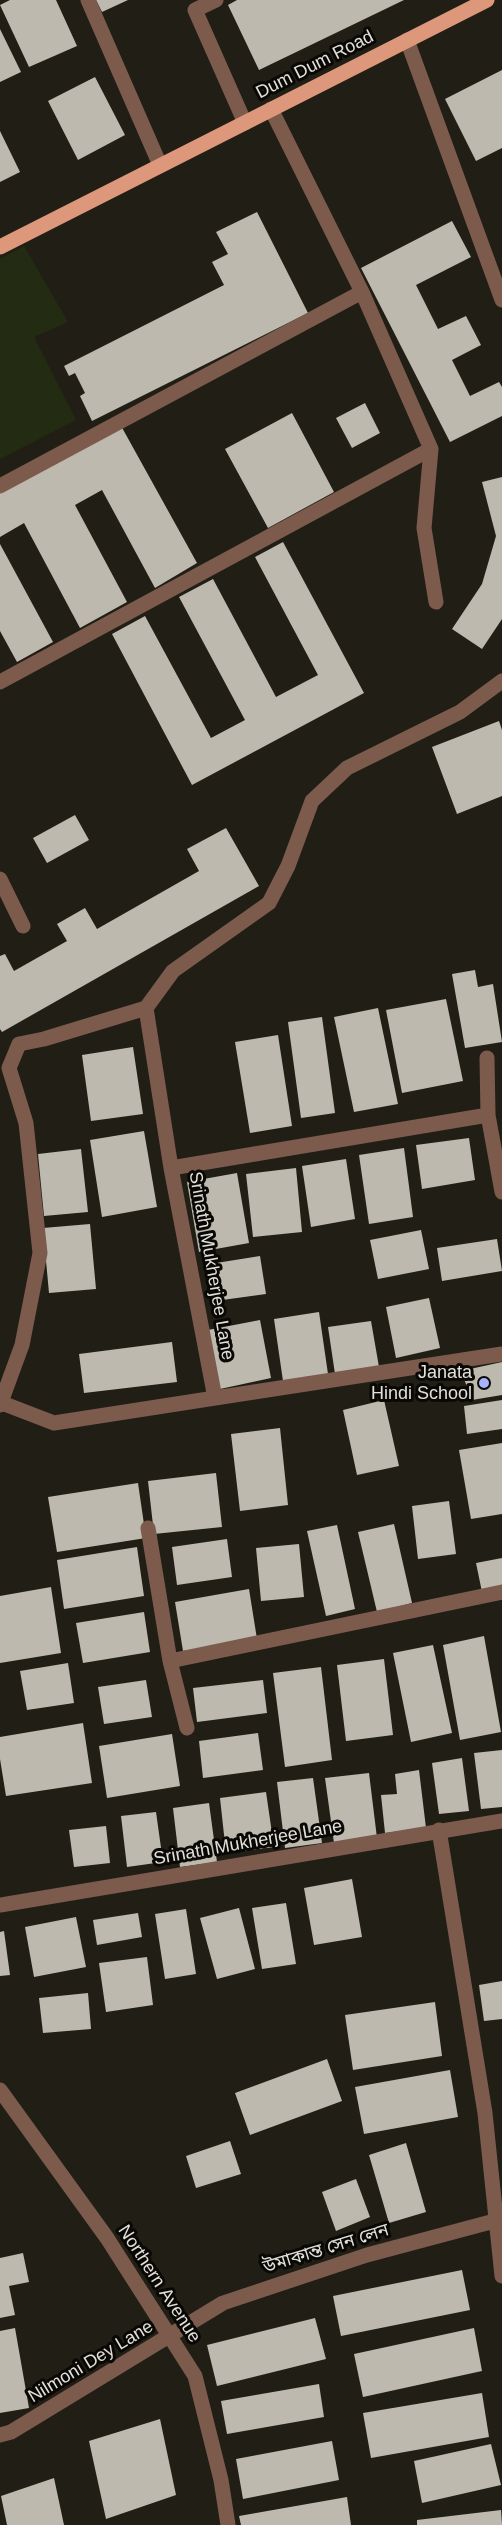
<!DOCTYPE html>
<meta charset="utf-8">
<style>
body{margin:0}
canvas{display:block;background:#211e15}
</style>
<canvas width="502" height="2525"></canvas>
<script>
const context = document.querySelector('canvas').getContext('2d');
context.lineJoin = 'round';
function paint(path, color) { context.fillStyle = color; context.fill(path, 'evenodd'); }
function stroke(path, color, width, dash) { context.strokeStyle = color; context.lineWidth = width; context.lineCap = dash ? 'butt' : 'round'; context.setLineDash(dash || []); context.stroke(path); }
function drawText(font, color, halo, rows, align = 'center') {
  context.font = font + ' Arial,"Noto Sans Bengali",sans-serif'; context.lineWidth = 6; context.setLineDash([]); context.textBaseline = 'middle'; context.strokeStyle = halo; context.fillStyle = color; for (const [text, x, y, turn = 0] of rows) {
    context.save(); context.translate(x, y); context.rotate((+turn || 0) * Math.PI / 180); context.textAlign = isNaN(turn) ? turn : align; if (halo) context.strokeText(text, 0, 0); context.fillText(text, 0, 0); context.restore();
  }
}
paint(new Path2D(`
 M24 246 68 322 34 337 76 420 0 459V259Z`), '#232b12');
paint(new Path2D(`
 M10 0H56L77 46 29 67 0 5Z
 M96 0H128L102 12Z
 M237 0H404L259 70 228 5Z
 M0 29 21 72 0 82Z
 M502 70V148L476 161 445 99Z
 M95 77 125 135 78 160 48 101Z
 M0 131 20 172 0 182Z
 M257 212 308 313 92 421 80 396 85 393 75 373 69 376 64 366 224 285 212 262 228 254 216 232Z
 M452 221 471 257 416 285 438 329 466 316 481 345 452 360 470 396 499 382 502 387V416L450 442 361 268Z
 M365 403 380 433 352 448 336 418Z
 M292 413 334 492 268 528 225 449Z
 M120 424 197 563 155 588 102 490 75 505 127 602 80 628 24 523 0 537V489Z
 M502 477V619L482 649 452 629 482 584 496 536 482 482Z
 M283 542 364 693 192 785 112 634 145 616 211 738 245 720 179 597 213 579 276 697 318 675 255 557Z
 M0 544 53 642 17 662 0 631Z
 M499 721 502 730V796L457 814 432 747Z
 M75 815 89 840 47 863 33 838Z
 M226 828 259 886 2 1032 0 1029V956L5 954 14 971 67 941 57 924 85 908 97 929 199 871 187 849Z
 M475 970 478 987 493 984 502 1042 465 1048 452 974Z
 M446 999 463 1081 402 1093 386 1010Z
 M378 1008 398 1104 354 1112 334 1017Z
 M322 1017 335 1113 301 1118 288 1022Z
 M278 1035 292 1126 250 1133 235 1042Z
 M133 1047 143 1114 91 1121 82 1055Z
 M144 1131 157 1207 102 1217 90 1140Z
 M469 1138 475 1180 422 1189 416 1145Z
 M404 1148 413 1217 369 1224 359 1155Z
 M81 1149 88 1212 44 1216 38 1154Z
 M346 1159 355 1219 311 1227 302 1166Z
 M296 1168 302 1232 253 1237 246 1174Z
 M237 1173 249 1243 199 1252 187 1182Z
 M90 1224 96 1289 49 1293 43 1228Z
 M421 1230 429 1269 378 1279 370 1240Z
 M497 1239 502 1271 442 1281 437 1248Z
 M260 1256 266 1294 215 1301 210 1264Z
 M429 1298 440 1348 396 1358 386 1307Z
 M319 1312 328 1374 283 1381 274 1319Z
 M260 1320 271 1378 220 1389 208 1330Z
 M371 1321 379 1367 335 1374 328 1327Z
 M172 1342 177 1382 84 1393 79 1354Z
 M502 1362V1395L472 1400 461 1371Z
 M384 1400 399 1466 357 1475 343 1410Z
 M502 1400V1429L467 1434 464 1406Z
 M280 1428 288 1505 240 1511 231 1434Z
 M502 1443V1514L471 1519 459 1450Z
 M216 1473 222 1527 154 1534 148 1481Z
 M138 1483 146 1538 57 1552 48 1497Z
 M449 1501 456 1554 418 1559 412 1506Z
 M394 1524 412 1603 377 1612 358 1532Z
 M337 1525 355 1609 326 1616 307 1531Z
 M227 1539 232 1577 177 1585 172 1547Z
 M299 1544 304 1597 261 1601 256 1548Z
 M137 1547 144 1596 64 1609 57 1560Z
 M502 1558V1588L482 1592 476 1563Z
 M51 1587 61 1653 0 1663V1596Z
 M249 1589 257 1639 183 1651 175 1602Z
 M144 1612 150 1652 83 1663 76 1623Z
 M484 1636 501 1732 460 1740 443 1645Z
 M433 1645 452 1733 411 1742 393 1653Z
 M384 1659 393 1735 346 1741 337 1665Z
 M68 1663 74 1703 27 1710 20 1671Z
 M321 1667 332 1760 285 1767 273 1673Z
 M146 1680 152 1717 104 1724 98 1687Z
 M263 1680 267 1713 197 1722 193 1688Z
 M83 1723 92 1783 6 1796 0 1759V1737Z
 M258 1733 263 1770 203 1778 199 1741Z
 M172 1734 180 1786 107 1798 99 1746Z
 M502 1750V1807L481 1809 474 1753Z
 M462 1758 469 1811 439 1814 432 1763Z
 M419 1770 426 1828 385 1833 381 1795 397 1794 395 1774Z
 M369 1773 377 1838 334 1843 325 1778Z
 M313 1778 322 1843 285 1848 277 1782Z
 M266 1792 274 1847 226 1853 220 1798Z
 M209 1803 217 1862 180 1867 173 1808Z
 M156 1812 163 1862 127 1867 121 1816Z
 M106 1826 110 1863 74 1867 69 1830Z
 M352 1879 362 1937 314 1945 304 1888Z
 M286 1903 296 1964 262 1969 252 1908Z
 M239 1908 255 1969 217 1979 200 1918Z
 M186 1909 196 1974 165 1979 155 1914Z
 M138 1913 142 1937 97 1945 93 1920Z
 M76 1917 86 1967 34 1977 25 1927Z
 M4 1931 10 1975 0 1976V1932Z
 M147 1957 153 2005 106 2012 99 1963Z
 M502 1981V2019L484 2021 479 1985Z
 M88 1993 91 2029 43 2033 39 1998Z
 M435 2002 442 2056 353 2070 345 2015Z
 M327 2059 342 2101 250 2135 235 2093Z
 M450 2070 458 2117 364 2134 355 2087Z
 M230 2141 241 2174 196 2188 186 2156Z
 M406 2143 426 2212 389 2223 369 2155Z
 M356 2179 370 2217 336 2231 322 2192Z
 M23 2253 29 2282 9 2286 15 2315 0 2318V2258Z
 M462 2270 470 2310 341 2336 333 2296Z
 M315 2318 326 2359 217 2386 207 2345Z
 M15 2328 29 2408 0 2413V2331Z
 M474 2328 482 2371 363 2397 354 2354Z
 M319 2384 324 2417 227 2434 221 2401Z
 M482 2393 489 2437 371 2458 363 2413Z
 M160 2419 176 2495 106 2519 89 2441Z
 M332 2441 339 2480 243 2499 236 2459Z
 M491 2444 501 2485 422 2503 414 2461Z
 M54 2478 64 2525H7L1 2496Z
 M347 2497 351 2525H241L239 2516Z
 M501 2510 502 2525H417V2520Z`), '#bdb9ae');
stroke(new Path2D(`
 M88 0 160 165
 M216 0 195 10 245 123
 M407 40 502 300
 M431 449 424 528 436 602
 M0 486 362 292
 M0 682 431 449 362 292 271 109
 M0 879 23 926
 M146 1008 171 1168
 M487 1058 488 1115 502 1192
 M488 1115 171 1168 215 1398 502 1354
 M2 1403 54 1423 215 1398
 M0 1405 22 1345 40 1253 26 1123 9 1068 19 1044 44 1039 146 1008 173 971 269 903 288 866 312 801 347 768 460 712 502 681
 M148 1528 170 1661 187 1728
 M170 1661 502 1592
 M439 1830 485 2113 502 2276
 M0 1905 502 1821
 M0 2090 107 2238 195 2376 221 2480 228 2525
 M0 2435 11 2432 223 2303 367 2255 502 2219`), '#7c5b4d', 15);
stroke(new Path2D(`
 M0 247 487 0`), '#dd977b', 15);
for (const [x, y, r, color] of [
 [484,1383,6,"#a7b1fc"]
]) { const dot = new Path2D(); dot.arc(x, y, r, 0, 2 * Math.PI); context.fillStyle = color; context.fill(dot); stroke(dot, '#090805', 2); }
drawText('18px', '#e2e0da', '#090805', [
 ["Dum Dum Road",315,65,-27],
 ["Srinath Mukherjee Lane",211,1266,80],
 ["Srinath Mukherjee Lane",248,1843,-10],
 ["উমাকান্ত সেন লেন",326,2249,-17],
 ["Northern Avenue",159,2284,57],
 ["Nilmoni Dey Lane",91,2362,-31]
]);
drawText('18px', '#e2e0da', '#090805', [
 ["Janata",472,1373],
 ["Hindi School",472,1394]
], 'right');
</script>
